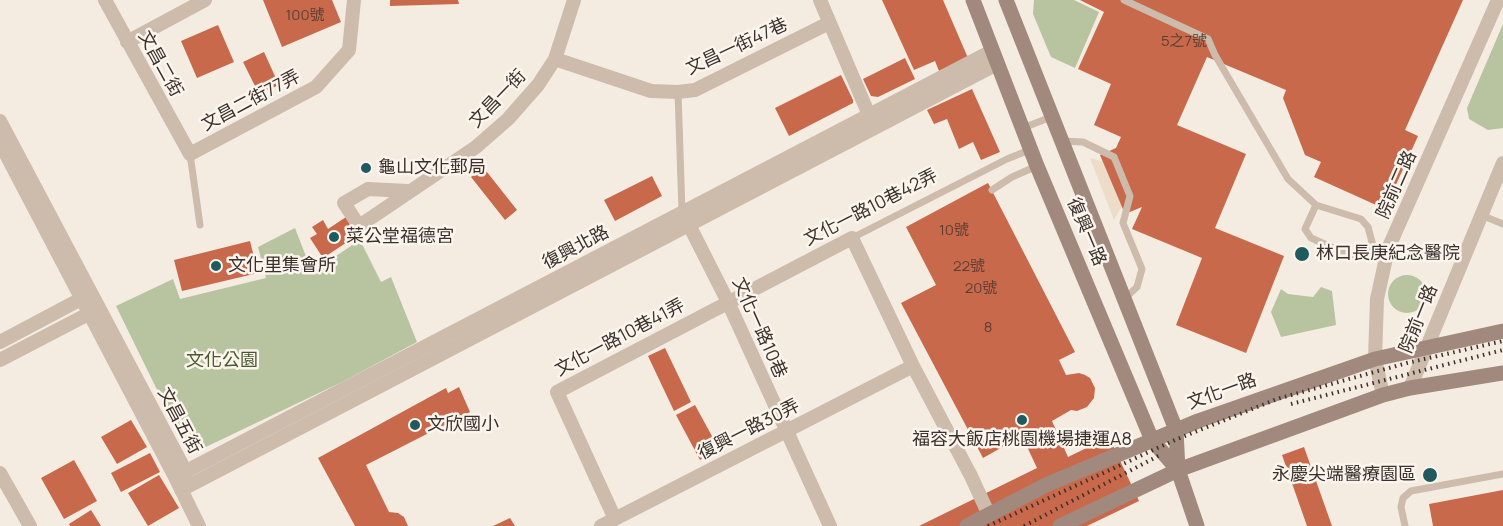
<!DOCTYPE html>
<html>
<head>
<meta charset="utf-8">
<style>
	body { margin:0 }
	canvas { display:block; background:#f4ebe1 }
</style>
</head>
<body>
<canvas width="1503" height="526"></canvas>
<script>
const context = document.querySelector('canvas').getContext('2d');
context.lineJoin = 'round';
function paint(path, color) { context.fillStyle = color; context.fill(path, 'evenodd'); }
const poly = rows => new Path2D(rows.map(r => 'M' + r).join(''));
function strokePath(path, color, width, dash) { context.strokeStyle = color; context.lineWidth = width; context.lineCap = dash ? 'butt' : 'round'; context.setLineDash(dash || []); context.stroke(path); }
function drawText(font, color, halo, rows, align = 'center') {
  context.font = font + ' Manrope,"Noto Sans TC",sans-serif'; context.lineWidth = 5; context.setLineDash([]); context.textBaseline = 'middle'; context.strokeStyle = halo; context.fillStyle = color; for (const [text, x, y, turn = 0] of rows) {
    context.save(); context.translate(x, y); context.rotate((+turn || 0) * Math.PI / 180); context.textAlign = isNaN(turn) ? turn : align; if (halo) context.strokeText(text, 0, 0); context.fillText(text, 0, 0); context.restore();
  }
}
paint(poly([
	[1034,0,1074,0,1099,12,1075,68,1051,57,1033,14],
	[1503,24,1503,128,1488,130,1469,119,1467,108],
	[295,228,312,272,360,240,381,282,391,277,417,342,342,382,189,455,116,306,173,279,180,299,266,278,258,247],
	'1388 294a19 19 0 1 1 38 0a19 19 0 1 1-38 0Z',
	[1321,287,1332,291,1336,325,1281,337,1271,312,1281,289,1288,294,1313,297]
]), '#b8c4a0');
paint(poly([
	[1090,158,1111,164,1126,199,1114,220]
]), '#ecdcc8');
paint(poly([
	[263,0,332,0,341,22,282,47],
	[390,0,458,0,459,4,390,6],
	[882,0,943,0,968,58,939,71,935,61,914,70],
	[1080,0,1463,0,1405,130,1418,136,1385,209,1314,177,1321,162,1305,155,1283,98,1286,90,1207,57,1177,125,1246,154,1215,228,1284,256,1246,353,1176,325,1202,258,1132,229,1142,207,1125,214,1100,155,1116,148,1121,137,1094,125,1111,84,1078,69,1104,12],
	[218,25,234,62,197,78,181,41],
	[264,52,279,85,259,94,243,62],
	[905,58,915,79,878,97,871,96,863,79],
	[841,75,853,100,853,103,789,136,775,108],
	[972,89,1000,152,981,160,973,142,959,149,947,119,934,124,927,110],
	[483,167,517,210,505,220,471,177],
	[652,176,662,196,615,221,604,200],
	[988,183,1075,352,1059,360,1066,375,1079,373,1085,375,1090,378,1095,388,1094,398,1087,407,1077,411,1071,410,1052,421,1068,457,1109,437,1139,501,1087,526,919,526,1037,468,1022,436,983,458,901,303,936,285,906,227],
	[346,217,358,235,323,258,310,238,317,234,312,227,323,220,328,229],
	[250,241,258,273,182,291,174,260],
	[665,348,691,402,674,411,648,356],
	[459,387,470,412,366,465,389,512,398,513,404,517,408,526,355,526,318,458,446,388,448,393],
	[695,405,719,449,700,460,676,415],
	[131,420,147,447,117,464,101,437],
	[1304,447,1332,526,1307,526,1282,455],
	[150,453,160,472,121,492,111,473],
	[74,460,97,501,64,519,41,478],
	[159,475,179,508,148,526,128,493],
	[1503,490,1503,526,1433,526,1429,504],
	[91,510,101,526,70,526,69,524],
	[510,518,515,526,493,526]
]), '#c8694b');
strokePath(poly([
	[1124,0,1208,39,1215,55,1288,179,1316,205,1361,219,1368,227,1372,242],
	[678,92,682,212],
	[1023,128,1051,117],
	[1063,141,1083,142,1114,157,1130,196,1123,223,1142,269,1137,287,1124,299],
	[190,154,200,225],
	[992,190,1012,177,1037,166],
	[1316,205,1305,229,1311,238,1347,254,1361,256,1372,242],
	[1481,215,1503,224],
	[852,238,1007,159,1032,149],
	[1405,526,1401,507,1403,498,1411,491,1503,474]
]), '#cdbbac', 7);
strokePath(poly([
	[105,0,190,154,316,87,349,50,354,0],
	[820,0,872,122],
	[127,42,205,0],
	[555,59,651,91,678,92,695,90,829,23],
	[0,121,186,472,184,479],
	[0,143,175,477,199,526],
	[408,191,368,189,344,203,359,226,476,147,508,119,538,85,555,59,574,0],
	[685,217,728,302,830,526],
	[0,342,81,299,88,298],
	[0,360,96,310],
	[1410,388,1503,163],
	[1383,395,1375,359,1377,299,1388,249,1498,0],
	[0,473,30,526],
	[175,477,992,51],
	[181,490,997,64],
	[615,519,557,392,852,238,913,366,971,476,989,515],
	[601,526,913,366]
]), '#cdbbac', 14);
strokePath(poly([
	[973,0,1037,166,1152,440,1178,470],
	[1006,0,1165,402,1176,430,1178,470,1197,526],
	[967,526,1046,485,1198,421,1375,359,1503,331],
	[1060,526,1178,470,1383,395,1410,388,1503,373]
]), '#a18a7d', 15);
strokePath(poly([
	[1291,404,1503,350],
	[988,526,1175,440,1277,399,1407,363,1503,341],
	[1024,526,1160,455]
]), '#3b302b', 4, [1.5, 4.5]);
for (const [x, y, r, color] of [
	[366,168,6,"#1f5a5e"],
	[334,237,6,"#1f5a5e"],
	[1302,254,8,"#1f5a5e"],
	[216,266,6,"#1f5a5e"],
	[1022,420,6,"#1f5a5e"],
	[415,425,6,"#1f5a5e"],
	[1430,475,8,"#1f5a5e"]
]) { const dot = new Path2D(); dot.arc(x, y, r, 0, 2 * Math.PI); context.fillStyle = color; context.fill(dot); strokePath(dot, '#fbf5ee', 2); }
drawText('15px', '#5e3e33', null, [
	["100號",305,16],
	["5之7號",1184,42],
	["10號",954,231],
	["22號",969,267],
	["20號",981,289],
	["8",988,328]
]);
drawText('18px', '#3b302b', '#fbf5ee', [
	["文昌一街47巷",737,47,-25],
	["文昌二街",160,64,61],
	["文昌一街",498,99,-46],
	["文昌二街77弄",251,101,-28],
	["院前二路",1397,185,-66],
	["文化一路10巷42弄",871,208,-27],
	["復興一路",1086,232,67],
	["復興北路",576,248,-28],
	["院前一路",1419,319,-68],
	["文化一路10巷",759,328,66],
	["文化一路10巷41弄",620,338,-28],
	["文化一路",1222,392,-20],
	["文昌五街",179,421,62],
	["復興一路30弄",749,430,-27]
]);
drawText('18px', '#3b302b', '#fbf5ee', [
	["龜山文化郵局",378,168],
	["菜公堂福德宮",346,237],
	["林口長庚紀念醫院",1316,254],
	["文化里集會所",228,266],
	["文欣國小",427,425],
	["福容大飯店桃園機場捷運A8",1022,440,"center"],
	["永慶尖端醫療園區",1416,475,"right"]
], 'left');
drawText('18px', '#4a5a2e', '#fbf5ee', [
	["文化公園",222,361]
]);
</script>
</body>
</html>
